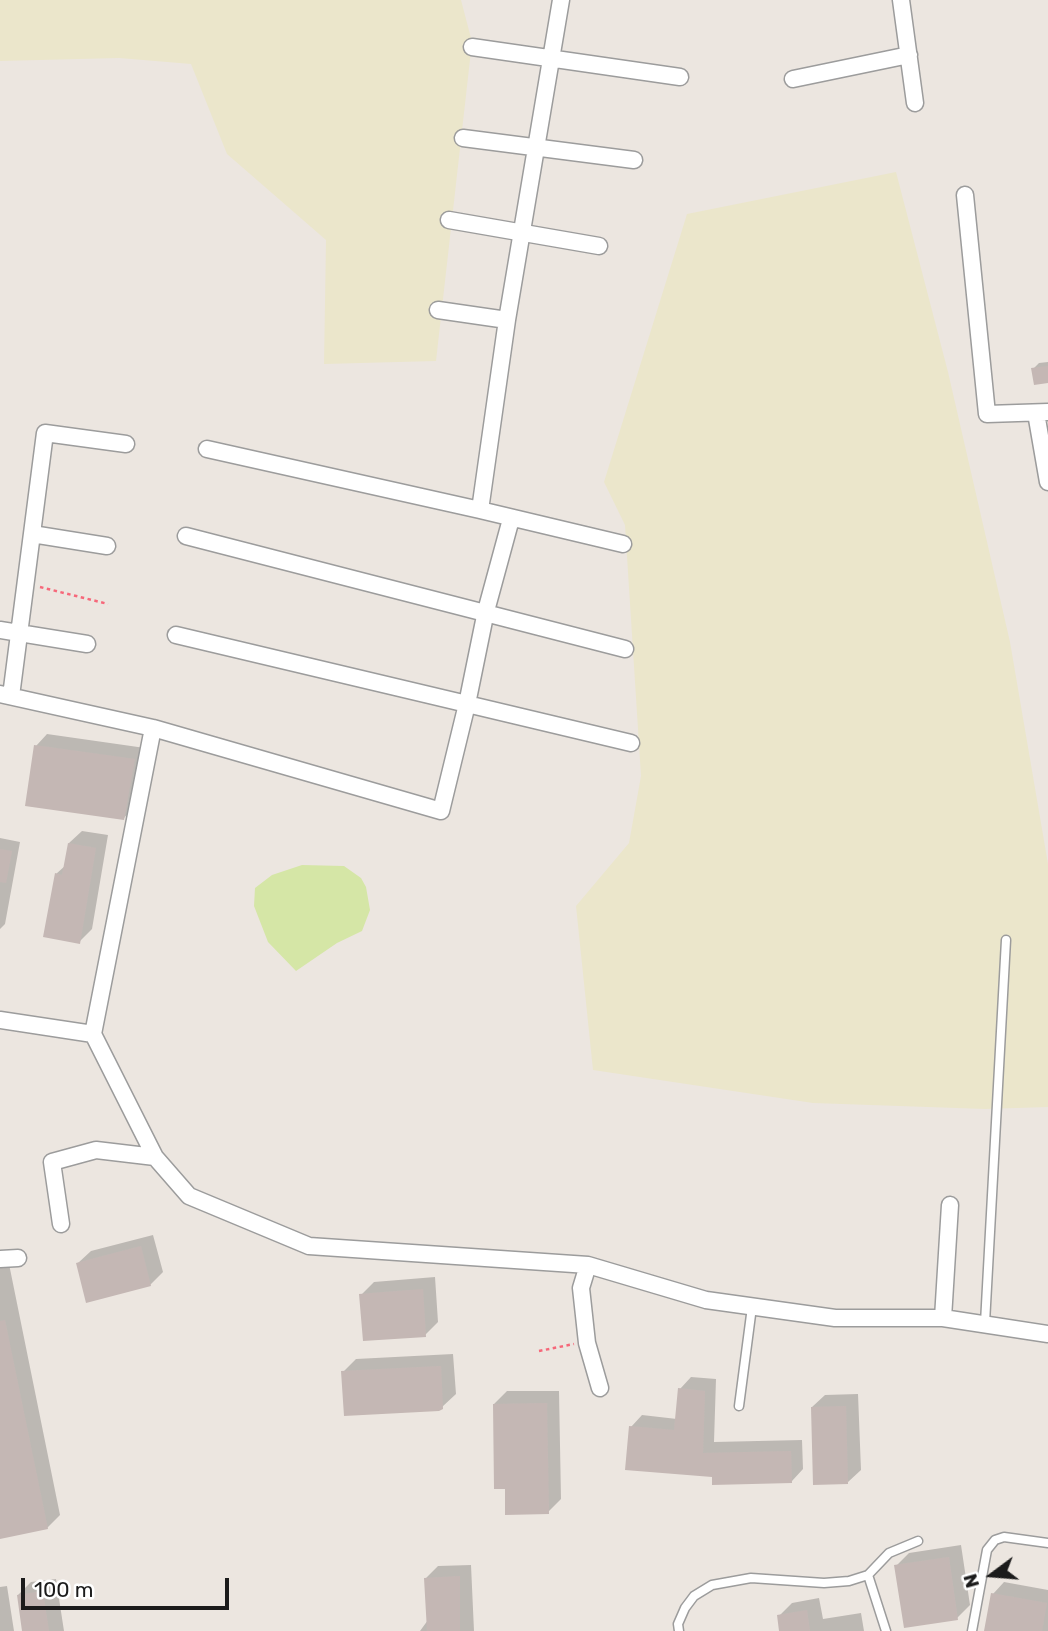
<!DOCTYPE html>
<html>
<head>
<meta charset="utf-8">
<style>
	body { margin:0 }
	#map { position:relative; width:1048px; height:1631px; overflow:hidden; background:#ece6e0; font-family:Rubik,sans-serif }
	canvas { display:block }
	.north { position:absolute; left:957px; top:1540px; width:70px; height:70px; -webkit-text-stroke:5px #fff; paint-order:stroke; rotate:254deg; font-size:19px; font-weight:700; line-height:28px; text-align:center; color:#1b1b1b }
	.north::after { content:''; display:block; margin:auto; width:24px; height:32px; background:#1b1b1b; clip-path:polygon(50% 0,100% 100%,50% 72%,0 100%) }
	.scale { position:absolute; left:21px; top:1578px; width:208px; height:32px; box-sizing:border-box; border:4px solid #1b1b1b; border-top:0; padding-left:9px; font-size:21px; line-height:24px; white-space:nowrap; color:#1b1b1b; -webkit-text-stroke:5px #fff; paint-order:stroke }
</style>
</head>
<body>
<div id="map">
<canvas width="1048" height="1631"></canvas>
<div class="north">N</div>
<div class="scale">100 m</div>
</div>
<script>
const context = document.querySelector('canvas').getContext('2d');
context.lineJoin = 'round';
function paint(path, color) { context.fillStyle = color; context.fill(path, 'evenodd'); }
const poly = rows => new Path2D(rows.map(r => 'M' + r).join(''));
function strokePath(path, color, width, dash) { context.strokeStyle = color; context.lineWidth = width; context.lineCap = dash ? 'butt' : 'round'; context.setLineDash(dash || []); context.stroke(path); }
paint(poly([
	[0,0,461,0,472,42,436,361,324,364,326,240,227,154,191,64,119,58,0,61],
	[896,172,948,372,1010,642,1048,864,1048,1107,985,1109,813,1103,593,1070,576,906,629,843,641,776,625,525,604,482,687,214]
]), '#ebe6cb');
paint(poly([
	[302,865,344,866,361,878,366,887,370,910,362,931,337,943,296,971,268,942,254,906,255,888,272,875]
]), '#d5e6a6');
paint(poly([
	[1048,362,1048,381,1033,369,1039,363],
	[47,734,145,748,135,806,124,818,36,746],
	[82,831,108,835,92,929,79,942,56,874,66,865,69,843],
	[0,838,20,842,5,924,0,929],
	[153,1235,163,1272,150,1285,78,1263,91,1251],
	[8,1259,60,1515,47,1528,0,1530,0,1261],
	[435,1277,438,1322,425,1335,361,1295,374,1282],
	[453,1354,456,1394,442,1407,343,1372,356,1359],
	[691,1377,716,1379,714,1442,802,1440,803,1469,792,1481,714,1476,631,1427,642,1415,677,1419,680,1389],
	[507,1391,559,1391,561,1499,548,1512,506,1487,494,1404],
	[858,1394,861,1470,848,1482,812,1407,825,1395],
	[961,1545,970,1605,957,1618,896,1566,909,1553],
	[471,1565,474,1631,420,1631,428,1620,426,1578,438,1566],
	[56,1579,64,1631,24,1631,18,1595,31,1582],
	[1004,1582,1048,1590,1048,1631,986,1631,993,1594],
	[7,1586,14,1631,0,1631,0,1587],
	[819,1598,823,1619,861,1613,864,1631,781,1631,779,1616,792,1603]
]), '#0003');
paint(poly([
	[1048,366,1048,383,1034,385,1031,368],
	[34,745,135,759,124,820,25,806],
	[68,843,96,848,80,944,43,937,55,873,62,875],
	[0,849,12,851,6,883,0,882],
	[141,1246,151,1286,86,1303,76,1263],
	[423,1289,426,1337,363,1341,359,1294],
	[5,1320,48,1529,0,1539,0,1321],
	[441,1366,443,1409,439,1411,344,1416,341,1371],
	[678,1388,705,1391,703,1453,791,1451,792,1483,712,1485,712,1477,625,1470,629,1426,674,1430],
	[547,1403,549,1514,505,1515,505,1489,494,1489,493,1404],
	[846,1406,848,1484,813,1485,811,1407],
	[949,1557,958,1620,904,1628,894,1565],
	[460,1576,460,1631,427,1631,424,1578],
	[43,1591,49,1631,22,1631,17,1595],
	[991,1593,1047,1603,1042,1631,984,1631],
	[807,1610,810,1631,779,1631,777,1615]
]), '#c4b7b4');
const lane = poly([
	[985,1323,1006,940],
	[739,1406,752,1307],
	[868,1575,886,1631],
	[679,1631,678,1624,685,1608,694,1596,712,1585,751,1578,824,1583,849,1581,868,1575,889,1553,918,1541],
	[972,1631,987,1550,995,1540,1004,1537,1048,1543]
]);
const street = poly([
	[561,0,507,320,480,510,623,544],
	[901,0,915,103],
	[472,47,680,77],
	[793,79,909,55],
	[463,138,634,160],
	[965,195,987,414,1048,412],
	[449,220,599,246],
	[438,310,507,320],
	[1036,413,1048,482],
	[207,449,480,510],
	[32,534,107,546],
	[186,536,625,649],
	[0,630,87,644],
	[176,635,467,704,486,611,511,519],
	[0,694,153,728,93,1034,155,1157,189,1196,309,1246,588,1265,706,1300,835,1318,943,1318,1048,1334],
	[11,696,45,433,126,444],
	[153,728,441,811,467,704,631,743],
	[0,1020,93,1034],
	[61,1224,52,1162,96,1150,155,1157],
	[0,1259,18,1258],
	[588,1265,581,1288,587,1343,600,1388],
	[943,1318,950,1205]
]);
strokePath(lane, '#9c9c9c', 11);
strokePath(street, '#9c9c9c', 19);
strokePath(poly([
	[40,587,108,604],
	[539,1351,574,1344]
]), '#f6687a', 2.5, [3.5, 3.5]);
strokePath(lane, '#fff', 8);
strokePath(street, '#fff', 16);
</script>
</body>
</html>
